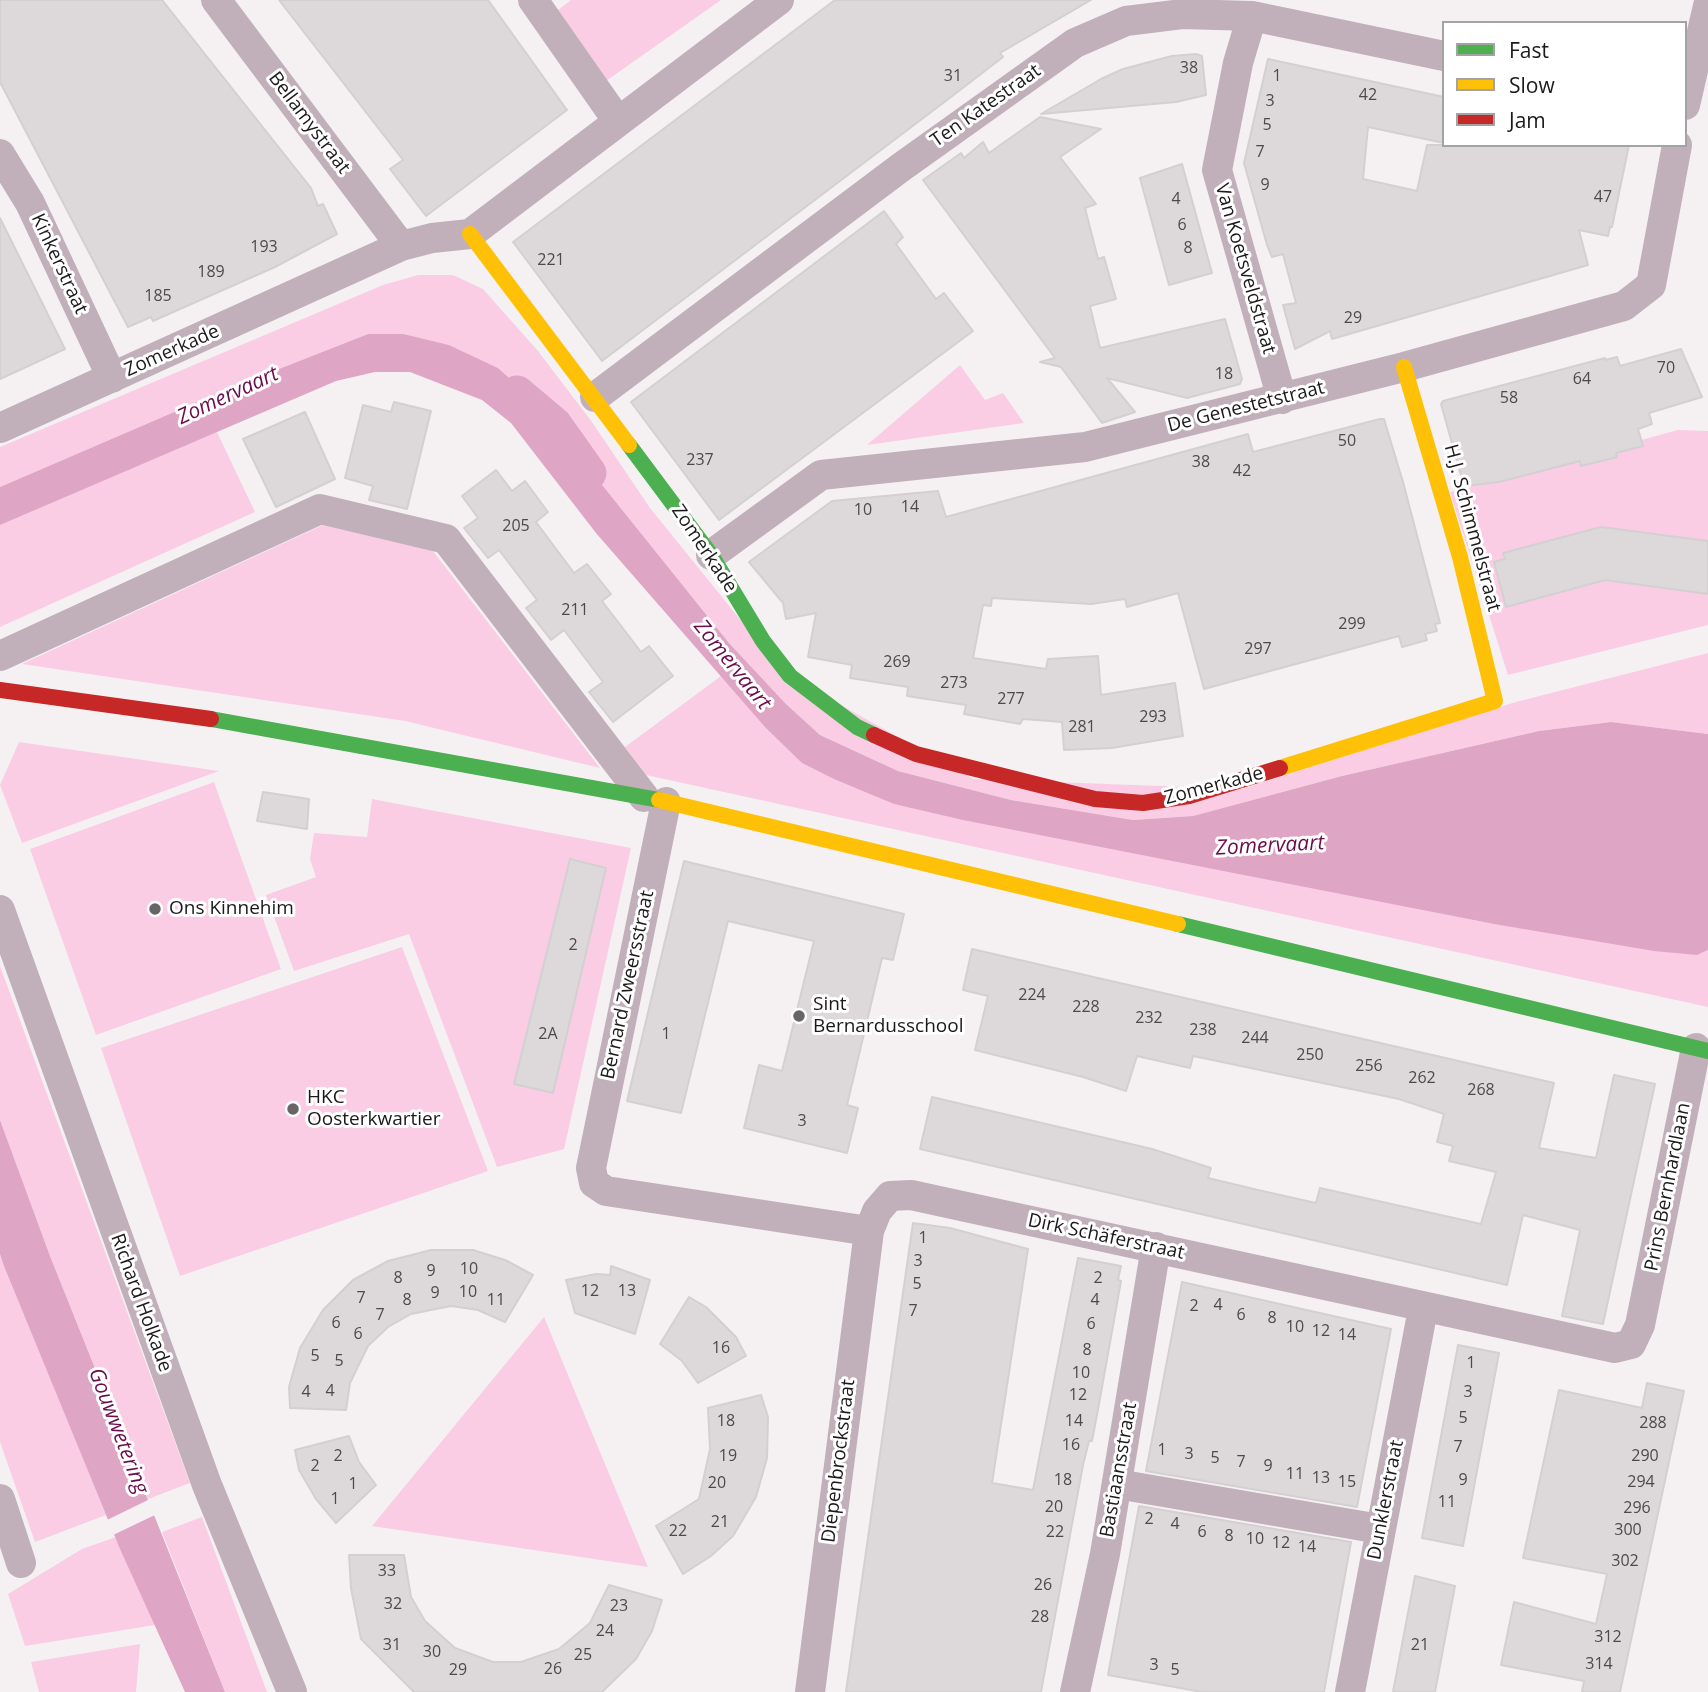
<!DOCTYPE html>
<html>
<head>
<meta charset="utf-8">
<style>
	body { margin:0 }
	#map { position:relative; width:1708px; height:1692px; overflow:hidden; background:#f5f1f3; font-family:"Open Sans",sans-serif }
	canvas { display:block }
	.legend { position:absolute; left:1442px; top:21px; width:245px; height:126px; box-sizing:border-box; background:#fff; border:2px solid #a4a3a3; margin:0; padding:9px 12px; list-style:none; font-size:21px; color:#1b191a }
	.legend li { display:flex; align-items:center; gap:14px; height:35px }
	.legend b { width:35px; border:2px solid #a4a3a3 }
</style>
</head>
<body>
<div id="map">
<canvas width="1708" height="1692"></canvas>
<ul class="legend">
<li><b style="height:9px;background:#4caf50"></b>Fast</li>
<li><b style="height:9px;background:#ffc107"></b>Slow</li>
<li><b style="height:9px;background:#c62828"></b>Jam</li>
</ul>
</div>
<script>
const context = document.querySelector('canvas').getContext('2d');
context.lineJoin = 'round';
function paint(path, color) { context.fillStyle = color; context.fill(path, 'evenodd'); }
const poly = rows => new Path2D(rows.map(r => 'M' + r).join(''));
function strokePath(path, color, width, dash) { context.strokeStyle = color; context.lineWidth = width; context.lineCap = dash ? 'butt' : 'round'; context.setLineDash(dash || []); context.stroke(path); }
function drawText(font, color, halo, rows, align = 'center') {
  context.font = font + ' "Open Sans",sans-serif'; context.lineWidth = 6; context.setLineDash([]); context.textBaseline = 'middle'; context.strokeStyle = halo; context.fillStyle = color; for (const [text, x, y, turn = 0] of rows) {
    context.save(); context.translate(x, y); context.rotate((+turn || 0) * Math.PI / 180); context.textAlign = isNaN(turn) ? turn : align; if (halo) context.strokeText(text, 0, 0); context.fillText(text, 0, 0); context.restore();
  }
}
paint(poly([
	[571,0,721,0,606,81,558,10],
	[418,275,453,275,483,289,538,351,592,422,650,508,743,623,773,667,973,779,1242,789,1516,702,1708,653,1708,734,1611,722,1539,731,1342,776,1193,816,1133,820,1011,800,898,771,820,735,786,704,729,643,534,400,498,368,449,345,368,334,223,391,0,487,0,447,383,285],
	[960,365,985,400,1003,393,1024,423,867,445],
	[216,430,255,512,0,627,0,525],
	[1678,430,1708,431,1708,625,1508,675,1450,492],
	[325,524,433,551,600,768,405,721,22,664],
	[721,676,802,763,894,804,1494,924,1697,955,1708,950,1708,1007,646,775,625,747],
	[19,742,219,771,22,843,0,785],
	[214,782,281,969,96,1035,30,849],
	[372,799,631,848,564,1149,497,1167,409,934,294,971,266,895,316,877,310,859,314,833,367,837],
	[402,947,488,1171,180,1276,101,1048],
	[0,966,190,1483,148,1499,50,1256,0,1120],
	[0,1254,106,1515,35,1542,0,1442],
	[544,1317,595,1440,648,1567,372,1526],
	[202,1517,267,1692,225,1692,162,1532],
	[116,1537,155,1625,25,1646,8,1594,82,1549],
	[140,1644,136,1692,39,1692,31,1662]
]), '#facde5');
paint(poly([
	[368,334,403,334,449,345,498,368,534,400,729,643,786,704,820,735,898,771,1011,800,1133,820,1193,816,1342,776,1539,731,1611,722,1708,734,1708,950,1697,955,1654,951,1494,924,963,820,894,804,834,779,802,763,765,727,596,533,511,423,482,400,410,372,375,372,336,381,0,525,0,487,223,391],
	[0,1120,50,1256,225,1692,185,1692,120,1549,4,1266,0,1254]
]), '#dea5c5');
paint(poly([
	[150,1499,157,1514,111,1536,105,1521]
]), '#f5f1f3');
strokePath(poly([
	[517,393,555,425,589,473]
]), '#dea5c5', 35);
const building = poly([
	[0,0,162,0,311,188,318,206,323,204,337,234,275,267,153,321,151,317,128,327,0,82,0,0],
	[279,0,488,0,567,110,426,216,390,169,403,160,279,0],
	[835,0,1091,0,1000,53,1003,57,951,97,602,361,513,242,835,0],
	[1196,54,1202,56,1206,95,1176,102,1041,114,1101,79,1123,69,1172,56,1196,54],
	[1268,59,1444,97,1444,143,1368,127,1363,179,1417,191,1427,145,1629,145,1612,227,1610,227,1608,236,1579,230,1588,265,1332,339,1330,331,1295,349,1283,305,1296,303,1283,254,1272,257,1267,245,1244,163,1268,59],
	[1040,117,1101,129,1060,157,1096,204,1085,208,1098,259,1104,257,1116,299,1090,306,1100,348,1225,319,1242,379,1240,384,1187,398,1107,378,1135,412,1102,423,1061,367,1040,362,1055,358,923,180,961,153,964,158,983,142,989,153,1040,117],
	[1182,164,1212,273,1169,285,1140,178,1182,164],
	[884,211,903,237,896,244,936,299,944,293,973,331,719,520,631,402,884,211],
	[0,218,65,349,0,379,0,218],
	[1681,349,1702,397,1649,413,1652,424,1638,429,1643,446,1616,453,1617,457,1581,466,1580,461,1499,482,1464,486,1441,404,1443,401,1605,358,1605,360,1617,357,1620,366,1681,349],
	[394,402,431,411,407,509,369,500,373,486,345,478,363,405,391,412,394,402],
	[305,412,335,479,276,507,243,439,305,412],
	[1380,419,1384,419,1403,482,1440,623,1435,624,1437,631,1425,634,1427,640,1402,647,1399,636,1204,689,1178,593,1127,607,1125,599,1091,604,992,598,991,606,983,605,973,658,1046,669,1048,659,1098,656,1101,695,1175,683,1183,736,1112,748,1064,750,1062,722,1023,719,1020,724,964,714,966,705,907,696,908,687,850,678,852,665,808,657,816,613,786,619,783,603,749,562,832,501,938,491,946,517,1248,434,1253,452,1380,419],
	[496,470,512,491,525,481,548,512,536,522,574,573,587,564,611,594,602,601,641,652,649,646,673,676,613,722,589,692,603,682,564,630,551,640,526,608,537,600,499,550,488,558,464,528,478,518,462,496,496,470],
	[1601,527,1708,541,1708,594,1605,580,1506,607,1494,562,1505,559,1503,553,1601,527],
	[263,792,309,799,307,829,257,821,263,792],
	[570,859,606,868,553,1093,514,1084,570,859],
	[684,861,904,914,893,960,882,958,847,1105,858,1108,847,1153,744,1128,759,1065,782,1071,814,941,728,921,681,1113,627,1101,684,861],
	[972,949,1554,1083,1539,1148,1596,1158,1614,1075,1655,1084,1603,1324,1562,1316,1580,1230,1523,1215,1507,1285,920,1149,932,1097,1152,1149,1211,1168,1208,1178,1258,1190,1316,1203,1320,1188,1481,1224,1496,1172,1449,1161,1453,1146,1437,1142,1444,1114,1399,1099,1193,1056,1190,1068,1137,1056,1126,1091,1083,1077,975,1050,988,996,963,990,972,949],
	[913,1223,950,1228,1028,1249,992,1483,1033,1490,1078,1258,1121,1266,1118,1280,1121,1281,1099,1404,1092,1441,1089,1441,1083,1465,1041,1692,846,1692,913,1223],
	[431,1250,473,1250,505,1260,533,1275,505,1322,478,1310,451,1306,411,1314,388,1327,368,1346,350,1383,346,1410,290,1408,289,1387,300,1348,323,1310,353,1280,388,1261,431,1250],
	[611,1266,650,1280,635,1334,575,1313,566,1280,596,1274,610,1275,611,1266],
	[1182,1282,1391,1329,1357,1507,1146,1471,1182,1282],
	[689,1297,706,1307,736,1337,746,1356,698,1383,682,1361,660,1344,689,1297],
	[1458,1345,1499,1353,1463,1546,1422,1538,1458,1345],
	[1647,1383,1684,1391,1620,1692,1582,1692,1584,1681,1501,1665,1514,1602,1596,1624,1607,1574,1523,1558,1559,1390,1642,1408,1647,1383],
	[761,1395,768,1417,767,1458,756,1497,733,1536,711,1556,683,1574,656,1526,699,1499,710,1449,708,1408,761,1395],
	[349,1436,359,1462,376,1485,336,1523,316,1499,299,1470,295,1450,349,1436],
	[1139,1506,1351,1542,1324,1692,1202,1692,1108,1675,1139,1506],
	[349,1555,404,1555,411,1597,425,1621,455,1648,493,1662,521,1662,559,1649,590,1623,609,1585,662,1600,652,1631,636,1659,602,1692,414,1692,361,1639,351,1588,349,1555],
	[1415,1576,1455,1586,1435,1692,1393,1692,1415,1576]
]);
paint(building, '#ddd9db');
strokePath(building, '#d3d0d1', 2);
strokePath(poly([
	[216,0,401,246],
	[533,0,617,120],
	[1252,16,1238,63,1217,170,1282,399],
	[1685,105,1708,6],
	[0,154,30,203,112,378],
	[595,397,900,168,1075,43,1126,21,1182,14,1252,16,1444,56],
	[0,428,401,246,432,238,470,234,779,0],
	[711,555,821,475,1085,447,1404,367,1624,306,1651,285,1677,145],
	[0,656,320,509,446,539,644,797],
	[666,802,591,1168,594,1183,606,1191,869,1231],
	[0,910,207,1485,292,1692],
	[1117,1484,1380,1529],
	[0,1499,21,1563],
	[810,1692,869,1231,877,1211,890,1196,911,1195,1615,1348,1631,1344,1640,1325,1696,1048],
	[1075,1692,1105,1554,1156,1247],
	[1350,1692,1423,1309]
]), '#c1b0b9', 30);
strokePath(poly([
	[629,445,711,555,763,641,790,676,857,727,874,735],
	[211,719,659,800],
	[1178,924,1708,1051]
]), '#4caf50', 16);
strokePath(poly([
	[470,234,629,445],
	[1280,768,1495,701,1460,557,1404,367],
	[659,800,1178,924]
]), '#ffc107', 16);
strokePath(poly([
	[0,690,211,719],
	[874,735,916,754,1095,799,1143,803,1189,796,1280,768]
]), '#c62828', 16);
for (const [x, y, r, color] of [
	[155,909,7,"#676566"],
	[799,1016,7,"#676566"],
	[293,1109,7,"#676566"]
]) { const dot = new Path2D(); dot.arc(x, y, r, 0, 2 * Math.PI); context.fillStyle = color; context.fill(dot); strokePath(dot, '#fff', 2.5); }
drawText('16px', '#4c4a4b', null, [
	["38",1189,68],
	["31",953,76],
	["1",1277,76],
	["42",1368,95],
	["3",1270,101],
	["5",1267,125],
	["7",1260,152],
	["9",1265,185],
	["47",1603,197],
	["4",1176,199],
	["6",1182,225],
	["193",264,247],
	["8",1188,248],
	["221",551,260],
	["189",211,272],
	["185",158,296],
	["29",1353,318],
	["70",1666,368],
	["18",1224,374],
	["64",1582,379],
	["58",1509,398],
	["50",1347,441],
	["237",700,460],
	["38",1201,462],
	["42",1242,471],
	["14",910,507],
	["10",863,510],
	["205",516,526],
	["211",575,610],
	["299",1352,624],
	["297",1258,649],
	["269",897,662],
	["273",954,683],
	["277",1011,699],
	["293",1153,717],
	["281",1082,727],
	["2",573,945],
	["224",1032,995],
	["228",1086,1007],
	["232",1149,1018],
	["238",1203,1030],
	["2A",548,1034],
	["1",666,1034],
	["244",1255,1038],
	["250",1310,1055],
	["256",1369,1066],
	["262",1422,1078],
	["268",1481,1090],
	["3",802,1121],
	["1",923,1238],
	["3",918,1261],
	["10",469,1269],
	["9",431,1271],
	["8",398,1278],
	["2",1098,1278],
	["5",917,1284],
	["12",590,1291],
	["13",627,1291],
	["10",468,1292],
	["9",435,1293],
	["7",361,1298],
	["8",407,1300],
	["11",496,1300],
	["4",1095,1300],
	["4",1218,1305],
	["2",1194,1306],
	["7",913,1311],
	["7",380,1315],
	["6",1241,1315],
	["8",1272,1318],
	["6",336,1323],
	["6",1091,1324],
	["10",1295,1327],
	["12",1321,1331],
	["6",358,1334],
	["14",1347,1335],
	["16",721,1348],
	["8",1087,1350],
	["5",315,1356],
	["5",339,1361],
	["1",1471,1363],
	["10",1081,1373],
	["4",330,1391],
	["4",306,1392],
	["3",1468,1392],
	["12",1078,1395],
	["5",1463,1418],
	["18",726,1421],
	["14",1074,1421],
	["288",1653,1423],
	["16",1071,1445],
	["7",1458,1447],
	["1",1162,1450],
	["3",1189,1454],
	["2",338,1456],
	["19",728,1456],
	["290",1645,1456],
	["5",1215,1458],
	["7",1241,1462],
	["2",315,1466],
	["9",1268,1466],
	["11",1295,1474],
	["13",1321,1478],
	["18",1063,1480],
	["9",1463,1480],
	["15",1347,1482],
	["294",1641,1482],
	["20",717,1483],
	["1",353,1484],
	["1",335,1499],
	["11",1447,1502],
	["20",1054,1507],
	["296",1637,1508],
	["2",1149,1519],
	["21",720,1522],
	["4",1175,1524],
	["300",1628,1530],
	["22",678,1531],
	["22",1055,1532],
	["6",1202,1532],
	["8",1229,1536],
	["10",1255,1539],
	["12",1281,1543],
	["14",1307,1547],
	["302",1625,1561],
	["33",387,1571],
	["26",1043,1585],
	["32",393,1604],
	["23",619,1606],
	["28",1040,1617],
	["24",605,1631],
	["312",1608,1637],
	["31",392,1645],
	["21",1420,1645],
	["30",432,1652],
	["25",583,1655],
	["314",1599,1664],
	["3",1154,1665],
	["26",553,1669],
	["29",458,1670],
	["5",1175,1670]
]);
drawText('19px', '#1b191a', '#fff', [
	["Ten Katestraat",986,106,-35],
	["Bellamystraat",309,123,53],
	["Kinkerstraat",59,264,65],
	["Van Koetsveldstraat",1245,269,74],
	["Zomerkade",172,351,-24],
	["De Genestetstraat",1246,407,-14],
	["H.J. Schimmelstraat",1472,528,75],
	["Zomerkade",704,549,56],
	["Zomerkade",1214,786,-15],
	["Bernard Zweersstraat",628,985,-78],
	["Prins Bernhardlaan",1668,1187,-79],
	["Dirk Schäferstraat",1106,1237,12],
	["Richard Holkade",141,1303,70],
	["Diepenbrockstraat",839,1461,-83],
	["Bastiaansstraat",1119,1470,-80],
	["Dunklerstraat",1386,1500,-79]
]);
drawText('19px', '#1b191a', '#fff', [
	["Ons Kinnehim",169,909],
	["Sint",813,1005],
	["Bernardusschool",813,1027],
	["HKC",307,1098],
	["Oosterkwartier",307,1120]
], 'left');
drawText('italic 21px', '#6c0c4c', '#fff', [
	["Zomervaart",228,396,-25],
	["Zomervaart",732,665,51],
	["Zomervaart",1270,846,-3],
	["Gouwwetering",118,1431,69]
]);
</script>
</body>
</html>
